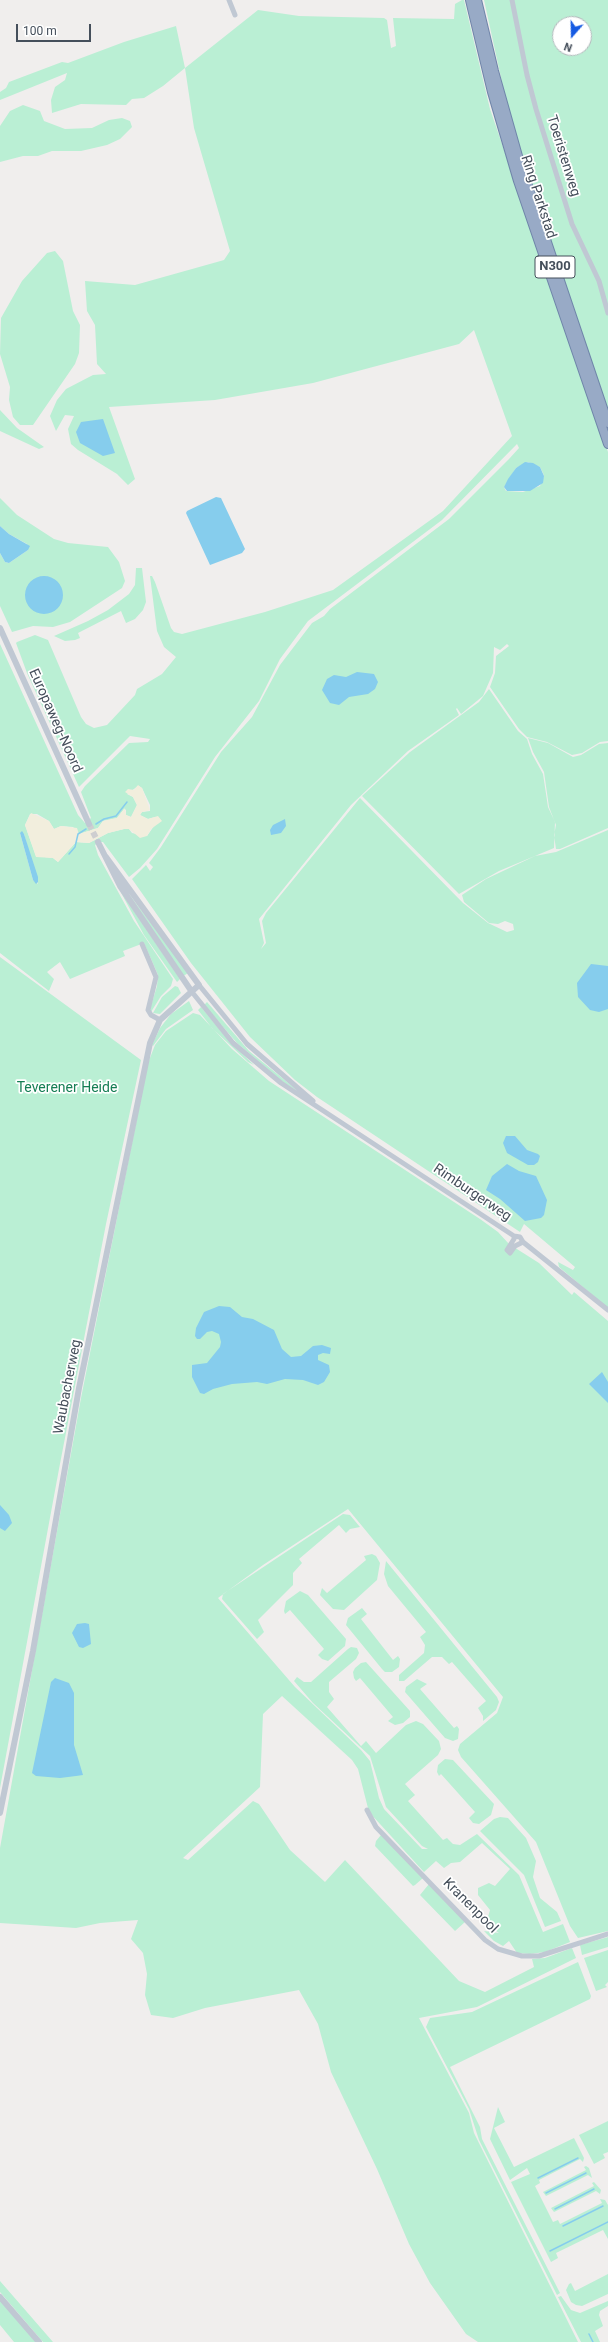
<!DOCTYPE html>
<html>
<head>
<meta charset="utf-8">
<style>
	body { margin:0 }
	#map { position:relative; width:608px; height:2342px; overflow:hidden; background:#f0eeed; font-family:Roboto,sans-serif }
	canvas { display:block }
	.north { position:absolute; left:552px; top:16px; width:40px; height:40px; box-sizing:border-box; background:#fff; border:1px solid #b5b9bd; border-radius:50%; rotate:200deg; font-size:11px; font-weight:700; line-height:16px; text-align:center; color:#454f5b }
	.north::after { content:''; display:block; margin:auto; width:14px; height:18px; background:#155ae2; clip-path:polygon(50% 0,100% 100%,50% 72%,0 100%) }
	.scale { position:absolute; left:16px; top:24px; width:75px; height:18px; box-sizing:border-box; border:2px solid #454f5b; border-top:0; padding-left:5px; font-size:12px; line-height:14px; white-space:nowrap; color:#454f5b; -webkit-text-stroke:3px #fff; paint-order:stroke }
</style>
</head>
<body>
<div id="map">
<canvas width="608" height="2342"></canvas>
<div class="north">N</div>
<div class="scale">100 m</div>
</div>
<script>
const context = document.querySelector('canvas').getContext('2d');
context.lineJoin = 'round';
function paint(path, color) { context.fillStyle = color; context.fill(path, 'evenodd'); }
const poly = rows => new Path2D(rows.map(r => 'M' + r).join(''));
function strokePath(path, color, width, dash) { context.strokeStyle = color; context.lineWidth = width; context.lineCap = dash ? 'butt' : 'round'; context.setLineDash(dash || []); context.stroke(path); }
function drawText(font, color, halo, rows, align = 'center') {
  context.font = font + ' Roboto,sans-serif'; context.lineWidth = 3.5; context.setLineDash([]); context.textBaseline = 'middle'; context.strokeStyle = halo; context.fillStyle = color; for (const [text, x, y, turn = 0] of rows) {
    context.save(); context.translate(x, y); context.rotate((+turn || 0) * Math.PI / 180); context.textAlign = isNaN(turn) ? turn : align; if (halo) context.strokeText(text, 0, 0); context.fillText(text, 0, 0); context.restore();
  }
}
paint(poly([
	[462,0,464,0,490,109,608,452,608,741,600,742,582,753,572,755,547,742,527,737,519,729,490,687,495,673,496,656,509,646,507,644,500,650,494,647,493,673,483,696,461,714,457,708,456,709,459,715,408,751,351,805,259,919,264,943,261,949,266,943,262,921,266,913,360,798,463,903,488,923,507,932,514,930,513,924,505,921,498,924,489,923,464,902,462,895,486,879,535,856,556,852,608,830,608,1308,559,1267,558,1262,573,1270,575,1267,524,1224,520,1232,317,1097,295,1080,250,1037,191,963,132,879,146,865,150,871,153,867,149,863,161,847,221,752,252,717,280,665,312,623,324,616,330,609,449,519,509,459,519,448,517,444,442,520,308,621,280,659,259,701,215,757,157,849,140,868,129,877,103,842,100,842,95,845,98,855,134,921,173,979,171,986,161,996,151,1012,150,1009,157,986,158,975,144,943,123,951,125,956,70,979,60,962,47,972,54,979,49,991,0,953,0,644,78,815,85,823,91,818,81,792,85,786,129,743,148,742,150,739,130,736,79,787,27,673,16,643,17,642,35,635,48,640,81,717,86,724,94,728,107,725,135,695,137,689,162,674,176,657,164,647,157,631,150,576,152,576,155,582,171,628,174,632,182,634,265,612,333,590,443,511,512,436,474,330,459,344,313,383,215,400,109,407,135,479,128,485,117,474,78,450,71,444,68,429,74,416,65,415,56,431,50,416,57,400,66,389,93,375,106,374,97,364,95,325,87,311,85,281,135,285,217,262,224,260,230,251,194,128,185,68,163,86,144,98,132,99,126,105,81,104,52,113,51,100,55,87,65,80,67,73,0,100,0,92,6,88,9,82,62,62,68,63,124,42,176,26,185,68,258,10,299,16,384,18,387,20,391,48,396,46,393,18,454,19,455,4],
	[528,462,540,467,543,473,544,476,540,486,523,492,506,491,504,487,516,468],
	[138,786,142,788,150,805,150,811,142,812,140,815,148,819,155,817,154,826,147,836,132,833,129,829,124,829,108,833,89,843,76,842,58,862,53,858,36,856,25,825,30,814,37,814,49,821,54,829,61,826,73,827,79,834,98,828,103,821,117,818,124,809,126,810,126,815,131,817,137,805,133,797,127,794],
	[20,833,24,834,38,884,33,880],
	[484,0,608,0,608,414,534,199,509,114],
	[560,24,584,24,584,48,560,48],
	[23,105,40,111,44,121,65,129,92,128,109,120,122,118,130,121,132,127,120,139,107,145,81,151,52,151,38,156,23,156,0,162,0,126,10,111],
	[55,251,63,261,73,311,80,325,79,353,75,364,33,425,20,425,13,417,9,400,10,387,0,354,1,318,22,281,47,253],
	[0,410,17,428,44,447,39,449,0,431],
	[0,498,17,515,54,539,68,543,108,547,119,562,125,581,122,588,70,622,53,627,33,626,12,632,0,606,0,553,5,562,9,563,28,550,27,544,9,534,0,526],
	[136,568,142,568,146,602,143,610,135,619,126,623,121,611,78,633,80,638,75,640,65,641,54,636,88,621,108,610,129,594,135,585],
	[489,689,518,731,527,739,532,754,543,774,548,807,555,822,554,848,499,871,459,894,362,796,410,752,479,702],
	[528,738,548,743,573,757,581,755,599,744,608,743,608,828,560,849,556,849,554,835,556,825,549,807,544,772,533,752],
	[123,886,188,973,182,977],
	[119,889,180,979,177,982,144,935],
	[0,957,141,1060,106,1224,59,1469,0,1788],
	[175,986,178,987,181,993,160,1014,153,1013,162,997],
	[189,1001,193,1010,166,1029,153,1046,152,1045,160,1028,171,1014],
	[207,1002,249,1051,302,1094,283,1082,237,1043,204,1005],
	[201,1007,230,1042,254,1065,248,1062,212,1028,198,1010],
	[193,1013,200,1015,232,1049,269,1081,480,1219,498,1232,509,1244,539,1263,572,1295,574,1292,608,1321,608,1931,578,1938,570,1926,536,1842,461,1757,458,1750,460,1744,497,1713,503,1697,348,1509,263,1565,218,1598,295,1687,361,1750,370,1761,379,1798,384,1809,422,1849,428,1849,422,1846,386,1807,370,1756,313,1703,294,1681,297,1677,304,1682,311,1682,348,1649,351,1647,357,1648,359,1653,356,1659,329,1682,329,1692,334,1699,327,1707,361,1746,366,1741,376,1753,406,1725,416,1721,423,1724,439,1741,441,1749,438,1755,405,1784,415,1795,408,1801,443,1840,447,1838,453,1844,460,1845,477,1834,519,1875,543,1932,563,1924,570,1942,545,1952,530,1954,517,1953,509,1941,503,1946,494,1941,484,1931,499,1933,486,1924,490,1910,478,1895,478,1888,489,1883,495,1886,510,1869,482,1843,460,1862,451,1863,444,1868,436,1861,424,1872,369,1812,358,1769,352,1760,282,1696,263,1714,260,1787,183,1858,188,1860,253,1801,259,1804,290,1850,325,1882,345,1860,459,1981,485,1992,534,1967,532,1959,545,1958,572,1948,576,1958,477,2007,419,2018,469,2113,474,2133,578,2342,478,2342,466,2334,430,2283,409,2244,377,2169,331,2072,318,2024,299,1990,205,2008,173,2018,151,2015,145,1995,147,1974,143,1953,131,1939,138,1920,100,1923,76,1928,0,1923,0,1848,81,1398,148,1063,155,1045,166,1031],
	[343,1514,350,1515,360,1527,350,1529,346,1533,339,1525,299,1559,302,1563,293,1573,293,1585,258,1620,264,1632,257,1639,222,1599,223,1594],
	[372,1554,376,1556,380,1563,377,1580,344,1610,333,1609,320,1595,322,1588,327,1593,366,1560,364,1556],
	[386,1561,497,1697,499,1702,496,1710,483,1721,483,1716,478,1708,486,1701,452,1662,449,1664,442,1657,432,1657,404,1681,399,1681,399,1675,424,1653,425,1645,420,1637,426,1632,388,1586,384,1574],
	[300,1591,308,1595,346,1639,345,1646,328,1661,322,1659,318,1655,324,1649,290,1610,285,1614,284,1611,286,1601],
	[362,1608,367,1614,361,1619,393,1660,398,1656,400,1659,399,1667,392,1672,385,1672,382,1669,346,1625,348,1618],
	[366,1662,410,1711,410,1717,403,1723,395,1725,388,1721,393,1717,360,1678,356,1681,354,1678,353,1672,355,1668,361,1663],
	[417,1679,427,1684,420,1689,454,1728,457,1726,459,1729,458,1739,453,1741,445,1738,405,1692,406,1687],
	[445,1759,453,1760,494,1804,491,1815,479,1824,473,1823,469,1818,475,1812,441,1774,439,1776,437,1772,438,1765],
	[500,1817,508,1818,526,1838,536,1861,533,1877,540,1898,557,1912,561,1921,545,1927,524,1875,480,1831,494,1819],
	[381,1835,423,1878,415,1885,413,1886,375,1846,376,1841],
	[429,1884,465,1922,455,1931,420,1895],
	[608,1937,608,1947,582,1955,580,1945],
	[608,1950,608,1982,605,1985,607,1987,596,1991,584,1958],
	[578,1962,591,1996,590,1999,450,2067,480,2127,482,2139,560,2293,557,2295,479,2140,469,2109,426,2027,430,2018,472,2012],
	[498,2107,505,2122,494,2128,514,2167,574,2138,584,2158,583,2162,580,2159,539,2180,540,2183,535,2186,553,2222,558,2220,560,2224,602,2203,600,2199,605,2200,608,2205,608,2239,603,2230,556,2253,558,2258,551,2262,511,2182,530,2174,527,2168,510,2180,490,2139],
	[608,2121,608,2152,603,2154,605,2158,594,2164,579,2135],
	[586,2166,589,2168,592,2178,588,2175,546,2196,543,2192,586,2170,584,2167],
	[594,2182,601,2190,600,2194,596,2191,554,2212,551,2208,594,2186,592,2183],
	[608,2274,608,2294,582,2306,576,2305,571,2302,566,2290,569,2284,571,2283,575,2291],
	[0,2281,53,2342,43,2342,18,2313,0,2292],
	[561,2296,571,2310,580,2313,608,2301,608,2306,600,2311,599,2315,603,2326,595,2331,600,2342,581,2342,558,2297],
	[0,2300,36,2342,14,2342,0,2325]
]), '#baefd4');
paint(poly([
	[138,785,142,788,150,810,142,812,140,815,148,819,158,816,162,821,151,829,147,836,140,838,129,829,124,829,108,833,89,843,76,842,58,862,53,858,36,857,25,825,31,813,49,821,54,829,61,826,77,828,79,834,98,828,103,821,117,818,125,808,126,815,131,817,137,805,133,797,125,792,128,789,134,790]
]), '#f2eedd');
paint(poly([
	[103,419,115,453,103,456,80,443,76,432,81,422],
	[525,462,533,463,540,467,544,476,543,483,530,491,507,491,504,487,508,479,516,468],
	[216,497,221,498,245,549,242,553,210,565,186,513,187,511],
	[0,526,9,534,30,546,28,550,9,563,5,562,0,553],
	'25 595a19 19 0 1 1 38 0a19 19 0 1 1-38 0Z',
	[357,672,374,674,378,682,375,689,368,694,349,697,339,705,330,703,322,690,327,679,334,675,346,677],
	[285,819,286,826,281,833,271,835,270,830,273,825],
	[22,831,24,834,38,877,38,882,36,884,33,880,20,833],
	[591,964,608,966,608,1009,599,1012,590,1010,578,997,577,983],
	[506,1136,515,1136,527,1150,538,1154,540,1156,538,1162,534,1165,528,1165,507,1153,503,1143],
	[507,1164,519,1171,536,1176,547,1200,544,1215,541,1218,525,1221,500,1199,486,1190,492,1176],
	[219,1306,230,1307,242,1317,253,1319,274,1330,282,1349,291,1357,301,1356,313,1346,322,1345,331,1348,330,1354,323,1353,318,1355,318,1360,329,1365,330,1372,324,1382,318,1385,303,1380,285,1379,267,1384,257,1382,232,1384,213,1389,204,1394,200,1393,192,1377,192,1365,207,1363,220,1347,221,1342,219,1334,212,1331,207,1332,200,1339,197,1339,195,1336,196,1328,204,1312],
	[602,1372,608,1382,608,1403,589,1384],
	[0,1505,9,1515,12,1523,5,1531,0,1528],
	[85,1623,89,1624,91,1644,83,1648,79,1647,72,1633,77,1624],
	[55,1678,69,1683,74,1693,74,1745,83,1775,76,1776,60,1778,36,1776,32,1773,51,1682]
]), '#86cded');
strokePath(poly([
	[96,824,104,819,116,816,127,802],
	[69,854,75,847,78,834,86,829],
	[538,2178,578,2158],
	[546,2193,586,2173],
	[555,2209,594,2189],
	[563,2226,603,2206],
	[550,2251,608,2222],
	[589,2334,593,2342]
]), '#86cded', 1.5);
strokePath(poly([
	[89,824,98,842]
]), '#ceced0', 6, [6, 3]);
const trunk = poly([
	[470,0,492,92,518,181,608,444],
	[477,0,494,71,518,156,608,423]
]);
strokePath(trunk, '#6f85a9', 10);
strokePath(poly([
	[229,0,235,15],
	[512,0,527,75,536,109,572,224,599,281,608,313],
	[142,944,156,977,148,1010,151,1015,160,1020],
	[199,985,247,1044,313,1101],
	[192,992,233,1043,281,1083,514,1236,520,1237,523,1242,608,1310],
	[514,1236,514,1239,507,1250,510,1253,515,1246,523,1242],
	[367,1810,376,1827,485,1940,498,1949,522,1956,539,1956,608,1934]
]), '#c0c8d3', 5);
strokePath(poly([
	[0,628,89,824],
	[98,842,120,886,192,992],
	[0,1813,33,1651,79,1388,150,1043,160,1020,199,985,106,857],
	[0,2297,39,2342]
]), '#c0c8d3', 6);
strokePath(trunk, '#98aac6', 8);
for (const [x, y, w] of [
	[555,267,40]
]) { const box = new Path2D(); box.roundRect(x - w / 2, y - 11, w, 22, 3); context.fillStyle = '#fff'; context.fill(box); strokePath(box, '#454f5b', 1); }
drawText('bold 13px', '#454f5b', null, [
	["N300",555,267]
]);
drawText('14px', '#454f5b', '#fff', [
	["Toeristenweg",563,156,73],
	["Ring Parkstad",538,197,72],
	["Europaweg-Noord",55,721,66],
	["Rimburgerweg",472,1193,34],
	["Waubacherweg",68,1387,-79],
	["Kranenpool",470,1906,45]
]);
drawText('14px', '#157e54', '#fff', [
	["Teverener Heide",67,1088]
]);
</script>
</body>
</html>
